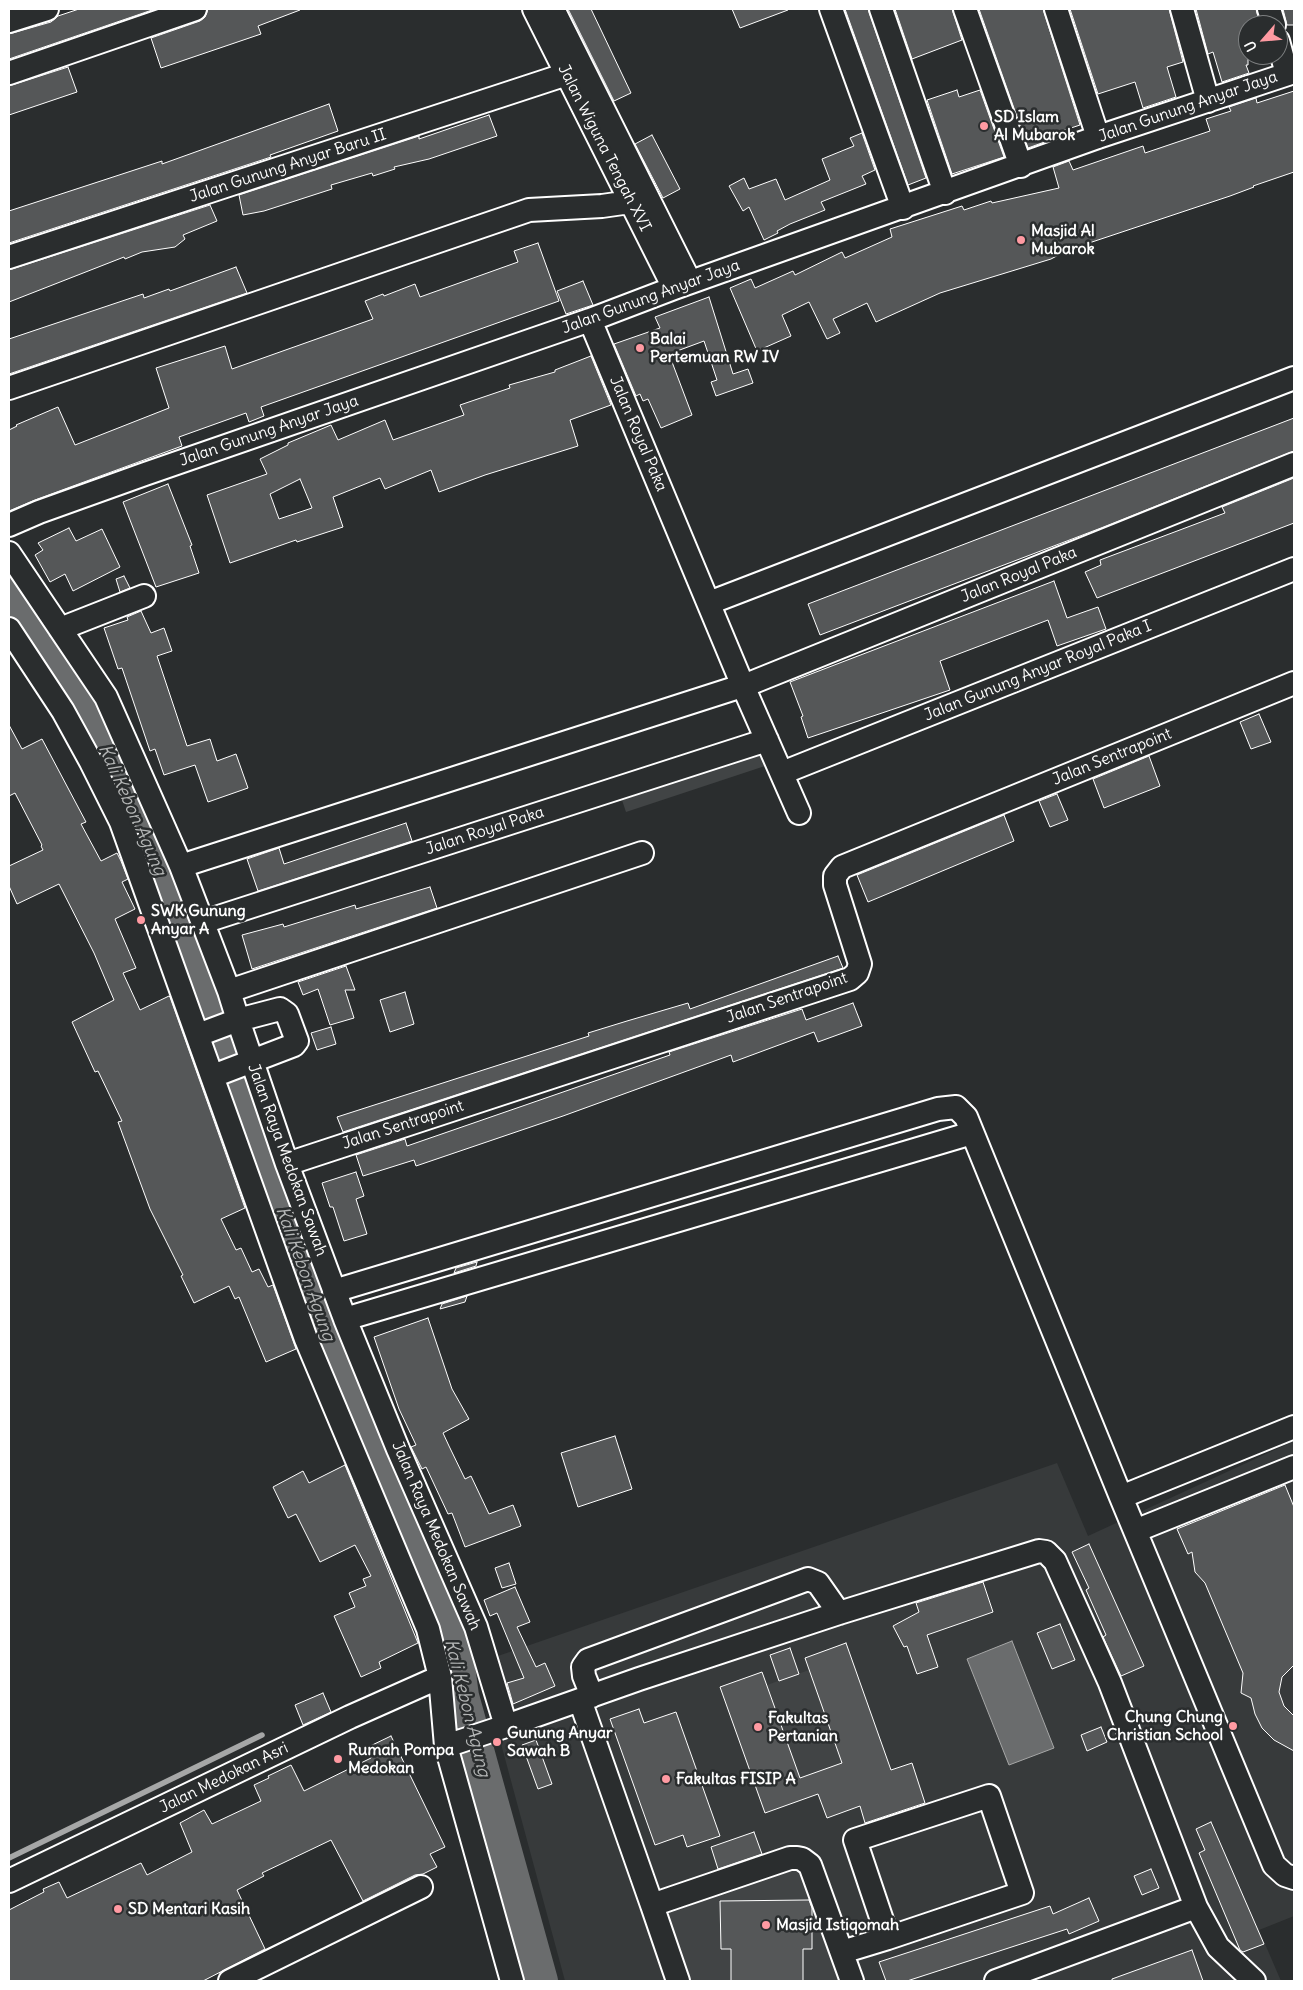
<!DOCTYPE html>
<html>
<head>
<meta charset="utf-8">
<style>
	body { margin:0 }
	#map { position:relative; width:1303px; height:1990px; overflow:hidden; background:#2a2d2e; font-family:Delius,sans-serif }
	canvas { display:block }
	.frame { position:absolute; inset:0; border:10px solid #fff; pointer-events:none }
	.north { position:absolute; left:1238px; top:15px; width:50px; height:50px; box-sizing:border-box; background:#2a2d2e; border:1px solid #7f8182; border-radius:50%; rotate:243deg; font-size:14px; font-weight:700; line-height:20px; text-align:center; color:#fff }
	.north::after { content:''; display:block; margin:auto; width:18px; height:22px; background:#ff9aa2; clip-path:polygon(50% 0,100% 100%,50% 72%,0 100%) }
</style>
</head>
<body>
<div id="map">
<canvas width="1303" height="1990"></canvas>
<div class="frame"></div>
<div class="north">U</div>
</div>
<script>
const context = document.querySelector('canvas').getContext('2d');
context.lineJoin = 'round';
function paint(path, color) { context.fillStyle = color; context.fill(path, 'evenodd'); }
const poly = rows => new Path2D(rows.map(r => 'M' + r).join(''));
function strokePath(path, color, width, dash) { context.strokeStyle = color; context.lineWidth = width; context.lineCap = dash ? 'butt' : 'round'; context.setLineDash(dash || []); context.stroke(path); }
function drawText(font, color, halo, rows, align = 'center') {
  context.font = font + ' Delius,sans-serif'; context.lineWidth = 5; context.setLineDash([]); context.textBaseline = 'middle'; context.strokeStyle = halo; context.fillStyle = color; for (const [text, x, y, turn = 0] of rows) {
    context.save(); context.translate(x, y); context.rotate((+turn || 0) * Math.PI / 180); context.textAlign = isNaN(turn) ? turn : align; if (halo) context.strokeText(text, 0, 0); context.fillText(text, 0, 0); context.restore();
  }
}
paint(poly([
	[1294,1441,1294,1916,1259,1930,1281,1981,565,1981,500,1740,521,1734,495,1657,1057,1463,1088,1536]
]), '#373a3b');
paint(poly([
	[764,753,768,765,626,812,622,800],
	[809,1670,846,1774,832,1767,815,1773,804,1790,767,1685],
	[797,1858,852,1981,678,1981,652,1905]
]), '#414445');
const water = poly([
	[1012,1641,1054,1748,1009,1765,967,1659,1012,1641]
]);
paint(water, '#6a6c6d');
strokePath(water, '#a6a7a7', 1);
strokePath(poly([
	[9,1858,262,1735]
]), '#a6a7a7', 5.5);
strokePath(poly([
	[9,590,92,722,147,833,246,1107,332,1350,409,1533,456,1652,462,1696,541,1981]
]), '#6a6c6d', 34);
const building = poly([
	[79,9,155,9,9,59,9,34,51,22,58,16,79,9],
	[208,9,300,9,300,10,258,26,261,34,161,68,151,38,200,21,205,17,208,9],
	[568,9,591,9,631,93,614,101,568,9],
	[732,9,788,9,788,10,740,28,732,9],
	[845,9,868,9,926,178,908,185,845,9],
	[895,9,952,9,962,40,912,59,895,9],
	[979,9,1043,9,1080,125,1059,132,1061,136,1028,148,979,9],
	[1070,9,1169,9,1183,62,1167,67,1176,97,1143,108,1135,82,1098,94,1070,9],
	[1196,9,1256,9,1260,25,1248,25,1248,65,1246,65,1249,73,1222,82,1213,52,1208,54,1196,9],
	[1283,9,1294,9,1294,25,1287,25,1283,9],
	[68,67,77,92,9,115,9,86,68,67],
	[957,90,959,97,980,90,1004,157,952,174,927,100,957,90],
	[1294,91,1294,172,1253,186,1254,187,1230,196,1068,250,1051,259,940,293,876,322,867,303,833,319,840,333,827,339,809,302,782,315,791,336,757,351,730,288,751,279,755,288,793,271,795,275,842,252,845,258,892,237,890,229,962,206,964,210,991,201,992,203,1059,188,1053,167,1069,161,1073,170,1143,146,1145,153,1210,131,1206,119,1231,111,1229,107,1256,98,1257,103,1294,91],
	[329,104,338,131,270,155,271,157,9,243,9,211,162,161,162,164,329,104],
	[489,115,497,136,429,159,394,167,395,169,373,176,372,173,331,185,332,189,264,211,243,215,239,195,419,136,419,139,489,115],
	[862,133,875,170,862,176,866,184,821,202,825,210,790,224,777,231,778,233,764,240,749,207,743,211,729,186,744,178,749,189,776,179,785,200,830,180,822,159,854,146,850,138,862,133],
	[652,135,680,189,663,198,635,144,652,135],
	[210,205,217,221,183,235,185,239,175,247,142,252,125,259,124,257,9,302,9,270,210,205],
	[538,243,559,301,261,407,264,416,249,422,246,413,179,437,182,446,35,500,9,511,9,430,17,426,16,425,58,407,75,445,169,408,156,368,225,346,232,369,373,319,365,301,383,294,384,296,415,284,420,297,518,262,514,251,538,243],
	[236,267,247,293,9,374,9,339,143,294,144,298,169,289,170,291,236,267],
	[583,281,593,305,566,314,557,291,583,281],
	[709,297,733,374,748,369,753,383,716,396,711,382,717,380,704,341,669,354,692,415,661,428,648,399,643,401,640,394,636,396,614,344,660,328,655,317,709,297],
	[591,356,611,405,570,420,578,446,485,475,439,492,431,470,385,489,380,478,333,497,343,527,297,542,296,540,230,563,207,495,267,474,260,459,288,445,288,443,331,425,338,440,385,420,393,440,464,415,460,405,510,388,509,385,555,372,555,370,591,356],
	[300,479,312,508,279,519,270,494,300,479],
	[1294,418,1294,451,1101,528,820,635,808,604,1294,418],
	[1294,478,1294,523,1097,598,1085,572,1101,565,1100,560,1225,513,1222,507,1294,478],
	[168,484,192,545,190,546,199,573,156,587,123,502,168,484],
	[69,528,76,541,102,529,120,567,73,591,65,574,50,582,35,555,43,550,38,543,69,528],
	[124,576,130,588,120,592,116,579,124,576],
	[1054,581,1067,618,1098,607,1106,629,1057,646,1048,620,940,661,950,690,808,738,801,717,803,716,790,682,1054,581],
	[141,611,151,633,164,628,172,651,157,656,187,746,210,739,217,761,236,754,248,788,208,802,195,765,164,775,155,749,150,751,122,668,118,669,104,628,128,620,127,617,141,611],
	[1259,714,1271,742,1251,749,1240,722,1259,714],
	[9,725,22,749,42,739,86,822,81,824,101,861,117,853,121,861,128,879,122,882,135,909,115,919,136,968,123,973,140,1010,169,996,170,997,245,1208,221,1219,236,1250,241,1248,252,1272,259,1269,268,1287,273,1285,296,1349,266,1362,239,1297,235,1299,229,1286,194,1303,181,1276,183,1275,150,1209,118,1122,122,1121,98,1071,95,1072,72,1022,114,1000,94,953,59,884,17,904,9,886,9,866,43,850,41,846,42,845,15,793,9,796,9,725],
	[1149,756,1160,786,1104,808,1093,779,1149,756],
	[1057,794,1068,820,1050,827,1039,801,1057,794],
	[1004,815,1014,841,868,902,857,875,1004,815],
	[406,823,412,841,258,891,247,859,279,848,284,864,406,823],
	[430,887,437,908,252,969,242,935,283,924,284,927,355,905,356,909,430,887],
	[838,956,843,968,343,1132,337,1117,589,1036,588,1033,627,1021,688,1003,690,1009,838,956],
	[346,966,355,990,345,990,354,1018,330,1025,318,989,303,995,298,982,346,966],
	[405,992,414,1024,390,1032,380,1000,405,992],
	[853,1003,862,1026,818,1042,814,1032,733,1062,731,1055,563,1116,416,1166,414,1160,363,1176,356,1155,405,1139,407,1146,670,1055,669,1052,802,1009,806,1020,853,1003],
	[331,1027,336,1044,317,1050,311,1033,331,1027],
	[356,1172,364,1196,356,1199,367,1234,344,1241,333,1207,330,1207,322,1183,356,1172],
	[477,1262,476,1266,454,1273,456,1268,477,1262],
	[467,1296,465,1302,440,1309,442,1304,467,1296],
	[428,1318,452,1389,469,1419,443,1433,449,1446,465,1479,471,1476,489,1514,513,1505,521,1526,465,1547,452,1513,448,1514,426,1467,422,1469,411,1447,416,1445,399,1409,374,1337,428,1318],
	[615,1436,632,1489,578,1507,561,1453,615,1436],
	[345,1465,418,1643,379,1662,381,1668,361,1677,334,1616,355,1607,349,1593,366,1586,363,1579,371,1576,355,1545,320,1562,296,1514,288,1518,273,1487,303,1471,309,1483,345,1465],
	[1285,1485,1294,1507,1294,1665,1282,1677,1279,1692,1284,1706,1294,1716,1294,1751,1274,1740,1262,1728,1255,1714,1251,1698,1241,1693,1243,1673,1205,1583,1195,1572,1192,1552,1188,1554,1177,1529,1285,1485],
	[1089,1544,1144,1666,1121,1676,1103,1637,1106,1635,1086,1590,1089,1588,1072,1552,1089,1544],
	[509,1563,516,1584,502,1588,495,1568,509,1563],
	[983,1582,993,1612,927,1635,938,1667,917,1674,907,1646,904,1647,893,1626,919,1612,916,1603,983,1582],
	[515,1587,530,1622,517,1627,536,1667,545,1663,555,1686,513,1704,507,1683,524,1678,497,1613,490,1616,484,1600,515,1587],
	[1060,1624,1075,1660,1052,1669,1037,1633,1060,1624],
	[846,1643,891,1770,912,1763,925,1803,865,1823,860,1806,827,1818,818,1794,765,1813,720,1687,762,1672,800,1778,842,1763,805,1658,846,1643],
	[790,1648,799,1674,779,1681,770,1655,790,1648],
	[323,1693,331,1712,303,1725,295,1705,323,1693],
	[639,1709,644,1723,676,1712,720,1836,687,1847,683,1835,655,1845,610,1719,639,1709],
	[1101,1727,1107,1742,1087,1751,1081,1735,1101,1727],
	[391,1736,445,1847,430,1854,437,1867,423,1874,415,1875,363,1901,331,1840,262,1873,264,1876,237,1890,265,1949,203,1981,9,1981,9,1910,44,1892,43,1889,59,1882,67,1898,141,1863,147,1875,192,1852,180,1823,204,1810,212,1824,261,1801,254,1785,269,1778,268,1776,291,1765,304,1791,371,1758,366,1748,391,1736],
	[536,1740,552,1784,538,1789,522,1745,536,1740],
	[1211,1822,1264,1944,1243,1952,1240,1950,1199,1853,1205,1850,1196,1829,1211,1822],
	[754,1832,762,1854,718,1869,711,1847,754,1832],
	[1151,1869,1159,1888,1142,1895,1134,1876,1151,1869],
	[1089,1898,1099,1921,1069,1934,1067,1929,907,1981,886,1981,879,1962,1050,1906,1053,1914,1089,1898],
	[809,1900,812,1908,812,1949,803,1949,803,1981,731,1981,731,1949,721,1949,720,1901,809,1900],
	[1192,1950,1203,1981,1112,1981,1112,1979,1192,1950]
]);
paint(building, '#555758');
strokePath(building, '#fff', 1);
const minor = poly([
	[534,9,674,288],
	[553,9,690,282],
	[831,9,903,208],
	[881,9,945,193],
	[965,9,1021,166],
	[1056,9,1098,137],
	[1182,9,1208,101],
	[1269,9,1274,25],
	[9,21,47,9],
	[1278,41,1287,74],
	[9,73,195,9],
	[9,257,567,74],
	[590,320,743,686,799,813],
	[9,388,529,210,602,206,630,202],
	[9,525,39,512,145,474,590,320,674,288,1098,137,1294,72],
	[9,553,106,697,181,866,229,991,238,1020,287,1164,345,1319,398,1449,476,1627,506,1726,446,1746],
	[709,603,1294,378],
	[9,629,63,711,91,762,121,822,306,1339,428,1629,440,1677,446,1746,512,1981],
	[60,629,144,596],
	[782,773,1294,569],
	[181,866,751,683,1294,464],
	[203,922,767,740],
	[229,991,642,853],
	[198,1035,238,1020,280,1009,287,1014,297,1041,294,1045,213,1076],
	[287,1164,850,979,857,973,860,964,835,885,835,876,842,867,1294,683],
	[334,1291,938,1109,956,1107,966,1117,1121,1497,1274,1865,1285,1875,1294,1878],
	[345,1319,972,1133],
	[1121,1497,1294,1427],
	[1135,1531,1294,1467],
	[592,1696,584,1676,583,1667,588,1660,808,1579,818,1583,839,1613],
	[580,1700,652,1905],
	[506,1726,639,1679,839,1613,1039,1551,1046,1552,1055,1561,1110,1683,1196,1907,1218,1947,1254,1981],
	[9,1881,350,1717,440,1677],
	[842,1952,888,1938,1022,1893,989,1796,855,1840,888,1938],
	[230,1981,421,1887],
	[678,1981,652,1905,790,1858,797,1858,802,1859,810,1865,852,1981],
	[996,1981,1196,1907]
]);
strokePath(minor, '#fff', 26);
strokePath(minor, '#2a2d2e', 22);
for (const [x, y, r, color] of [
	[984,126,5,"#ff9aa2"],
	[1021,240,5,"#ff9aa2"],
	[640,348,5,"#ff9aa2"],
	[141,920,5,"#ff9aa2"],
	[1233,1726,5,"#ff9aa2"],
	[758,1727,5,"#ff9aa2"],
	[497,1742,5,"#ff9aa2"],
	[338,1759,5,"#ff9aa2"],
	[666,1779,5,"#ff9aa2"],
	[118,1909,5,"#ff9aa2"],
	[766,1925,5,"#ff9aa2"]
]) { const dot = new Path2D(); dot.arc(x, y, r, 0, 2 * Math.PI); context.fillStyle = color; context.fill(dot); strokePath(dot, '#2a2d2e', 2); }
drawText('16px', '#fff', '#2a2d2e', [
	["Jalan Gunung Anyar Jaya",1188,107,-19],
	["Jalan Wiguna Tengah XVI",604,148,63],
	["Jalan Gunung Anyar Baru II",288,166,-18],
	["Jalan Gunung Anyar Jaya",651,297,-20],
	["Jalan Gunung Anyar Jaya",269,431,-19],
	["Jalan Royal Paka",638,434,67],
	["Jalan Royal Paka",1019,575,-22],
	["Jalan Gunung Anyar Royal Paka I",1038,671,-22],
	["Jalan Sentrapoint",1112,757,-22],
	["Jalan Royal Paka",485,831,-18],
	["Jalan Sentrapoint",787,998,-19],
	["Jalan Sentrapoint",403,1125,-18],
	["Jalan Raya Medokan Sawah",287,1160,70],
	["Jalan Raya Medokan Sawah",436,1536,67],
	["Jalan Medokan Asri",224,1778,-26]
]);
drawText('bold 16px', '#fff', '#2a2d2e', [
	["SD Islam",994,117],
	["Al Mubarok",994,135],
	["Masjid Al",1031,231],
	["Mubarok",1031,249],
	["Balai",650,339],
	["Pertemuan RW IV",650,357],
	["SWK Gunung",151,911],
	["Anyar A",151,929],
	["Chung Chung",1223,1717,"right"],
	["Christian School",1223,1735,"right"],
	["Fakultas",768,1718],
	["Pertanian",768,1736],
	["Gunung Anyar",507,1733],
	["Sawah B",507,1751],
	["Rumah Pompa",348,1750],
	["Medokan",348,1768],
	["Fakultas FISIP A",676,1779],
	["SD Mentari Kasih",128,1909],
	["Masjid Istiqomah",776,1925]
], 'left');
drawText('italic 18px', '#b4b6b6', '#2a2d2e', [
	["Kali Kebon Agung",132,810,66],
	["Kali Kebon Agung",305,1274,70],
	["Kali Kebon Agung",467,1708,76]
]);
</script>
</body>
</html>
